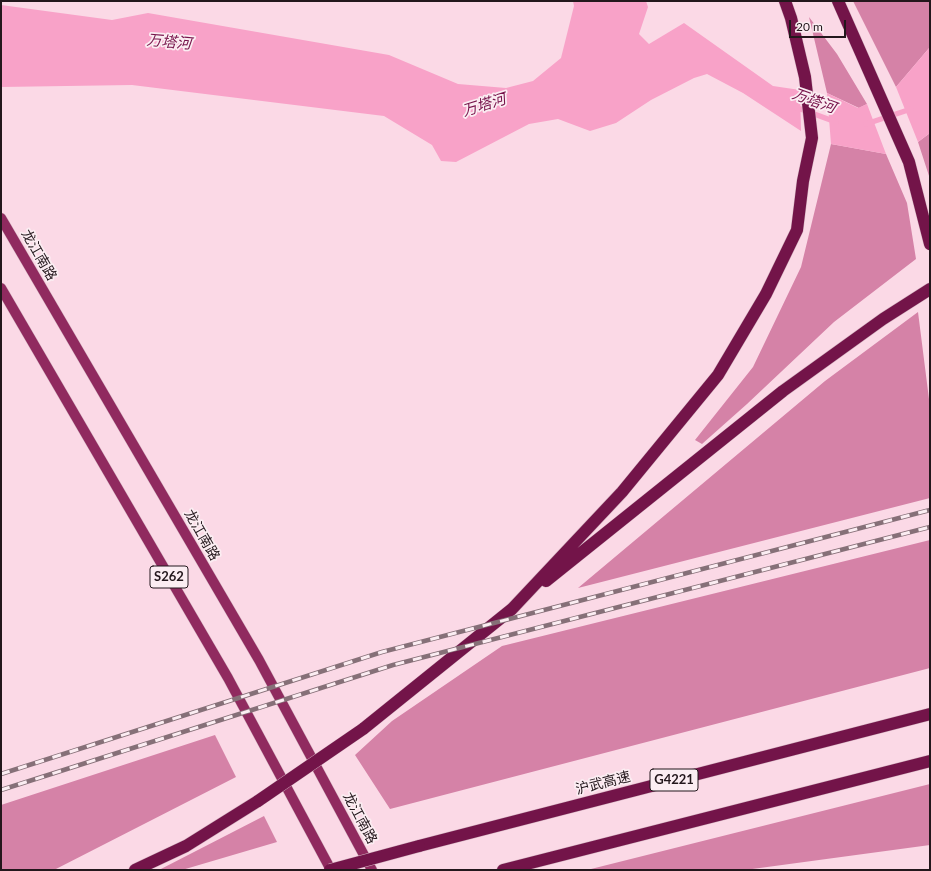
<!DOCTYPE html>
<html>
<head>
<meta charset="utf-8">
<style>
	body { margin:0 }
	#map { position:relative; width:931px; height:871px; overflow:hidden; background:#fbd9e6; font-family:Lato,sans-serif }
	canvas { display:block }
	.frame { position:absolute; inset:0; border:2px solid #23171c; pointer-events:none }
	.scale { position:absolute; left:789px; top:20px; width:57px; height:18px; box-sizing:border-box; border:2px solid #23171c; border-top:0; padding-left:5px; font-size:12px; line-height:14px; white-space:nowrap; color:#23171c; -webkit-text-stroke:3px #fbedf2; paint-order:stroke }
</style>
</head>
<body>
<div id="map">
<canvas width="931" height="871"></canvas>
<div class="frame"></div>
<div class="scale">20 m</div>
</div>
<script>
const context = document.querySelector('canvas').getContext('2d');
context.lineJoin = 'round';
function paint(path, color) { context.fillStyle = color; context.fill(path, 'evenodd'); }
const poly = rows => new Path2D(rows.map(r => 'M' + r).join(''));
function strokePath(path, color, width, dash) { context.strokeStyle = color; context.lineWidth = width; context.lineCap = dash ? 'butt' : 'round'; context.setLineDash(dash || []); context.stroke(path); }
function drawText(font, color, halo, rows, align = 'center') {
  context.font = font + ' Lato,"Noto Sans SC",sans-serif'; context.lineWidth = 3.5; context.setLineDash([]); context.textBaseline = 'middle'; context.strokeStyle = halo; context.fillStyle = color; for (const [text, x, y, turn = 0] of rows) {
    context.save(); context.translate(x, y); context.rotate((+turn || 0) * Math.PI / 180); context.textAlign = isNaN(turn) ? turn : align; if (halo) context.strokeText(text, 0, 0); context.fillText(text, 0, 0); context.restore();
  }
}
paint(poly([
	[853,1,930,1,930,47,896,87],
	[809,17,837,54,867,104,859,108,827,93],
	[930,133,930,179,918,142],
	[831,144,886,154,907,203,916,259,834,322,747,404,702,444,695,440,753,367,801,267],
	[918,312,930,407,930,498,578,588,825,381],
	[930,540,930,668,390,809,355,755,392,721,502,646],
	[215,735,236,777,54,870,1,870,1,805],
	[930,784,930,845,745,870,587,870],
	[264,816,277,842,182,870,159,870]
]), '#d582a7');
paint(poly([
	[573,1,646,1,648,7,639,34,649,44,684,23,773,86,800,90,801,131,743,93,707,74,694,78,651,100,616,123,590,131,558,119,529,124,456,162,441,161,432,145,384,116,132,85,1,87,1,5,112,20,148,13,389,55,458,84,506,88,533,81,561,58,574,6],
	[930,47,930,133,918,142,896,87],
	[827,93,858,108,867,104,886,154,831,144]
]), '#f8a2c8');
strokePath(poly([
	[795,107,836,122],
	[866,124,911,109]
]), '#f8a2c8', 5.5);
const primary = poly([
	[1,218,259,660,372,870],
	[1,288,228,678,331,870]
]);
const highway = poly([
	[838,1,909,162,930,244],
	[546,581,783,391,883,319,930,289],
	[363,729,512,609,622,492,718,375,766,294,797,230,803,181,812,138,805,77,791,18,785,1],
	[419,846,930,714],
	[135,870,186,846,258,801],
	[503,870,930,761]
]);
strokePath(primary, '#d4b6c2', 11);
strokePath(highway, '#d4b6c2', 13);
strokePath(primary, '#902a5f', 10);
strokePath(highway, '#731449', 12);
const rail = poly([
	[1,774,382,652,930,510],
	[1,790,393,665,930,527]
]);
strokePath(rail, '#867078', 4.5);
strokePath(rail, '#fbedf2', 3, [9]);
const highwayBridge = poly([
	[258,801,363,729],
	[330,870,419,846]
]);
strokePath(highwayBridge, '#d4b6c2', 13, []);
strokePath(highwayBridge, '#731449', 12);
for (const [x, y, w] of [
	[169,577,38],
	[674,780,48]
]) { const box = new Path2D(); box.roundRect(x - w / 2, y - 11, w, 22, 3); context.fillStyle = '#fbedf2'; context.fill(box); strokePath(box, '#23171c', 1); }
drawText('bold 13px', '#23171c', null, [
	["S262",169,577],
	["G4221",674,780]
]);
drawText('14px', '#23171c', '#fbedf2', [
	["龙江南路",39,255,60],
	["龙江南路",202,535,60],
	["沪武高速",603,783,-14],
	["龙江南路",360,818,62]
]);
drawText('italic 15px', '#76124a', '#fbedf2', [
	["万塔河",169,42,5],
	["万塔河",814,101,20],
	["万塔河",484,105,-17]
]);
</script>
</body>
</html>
